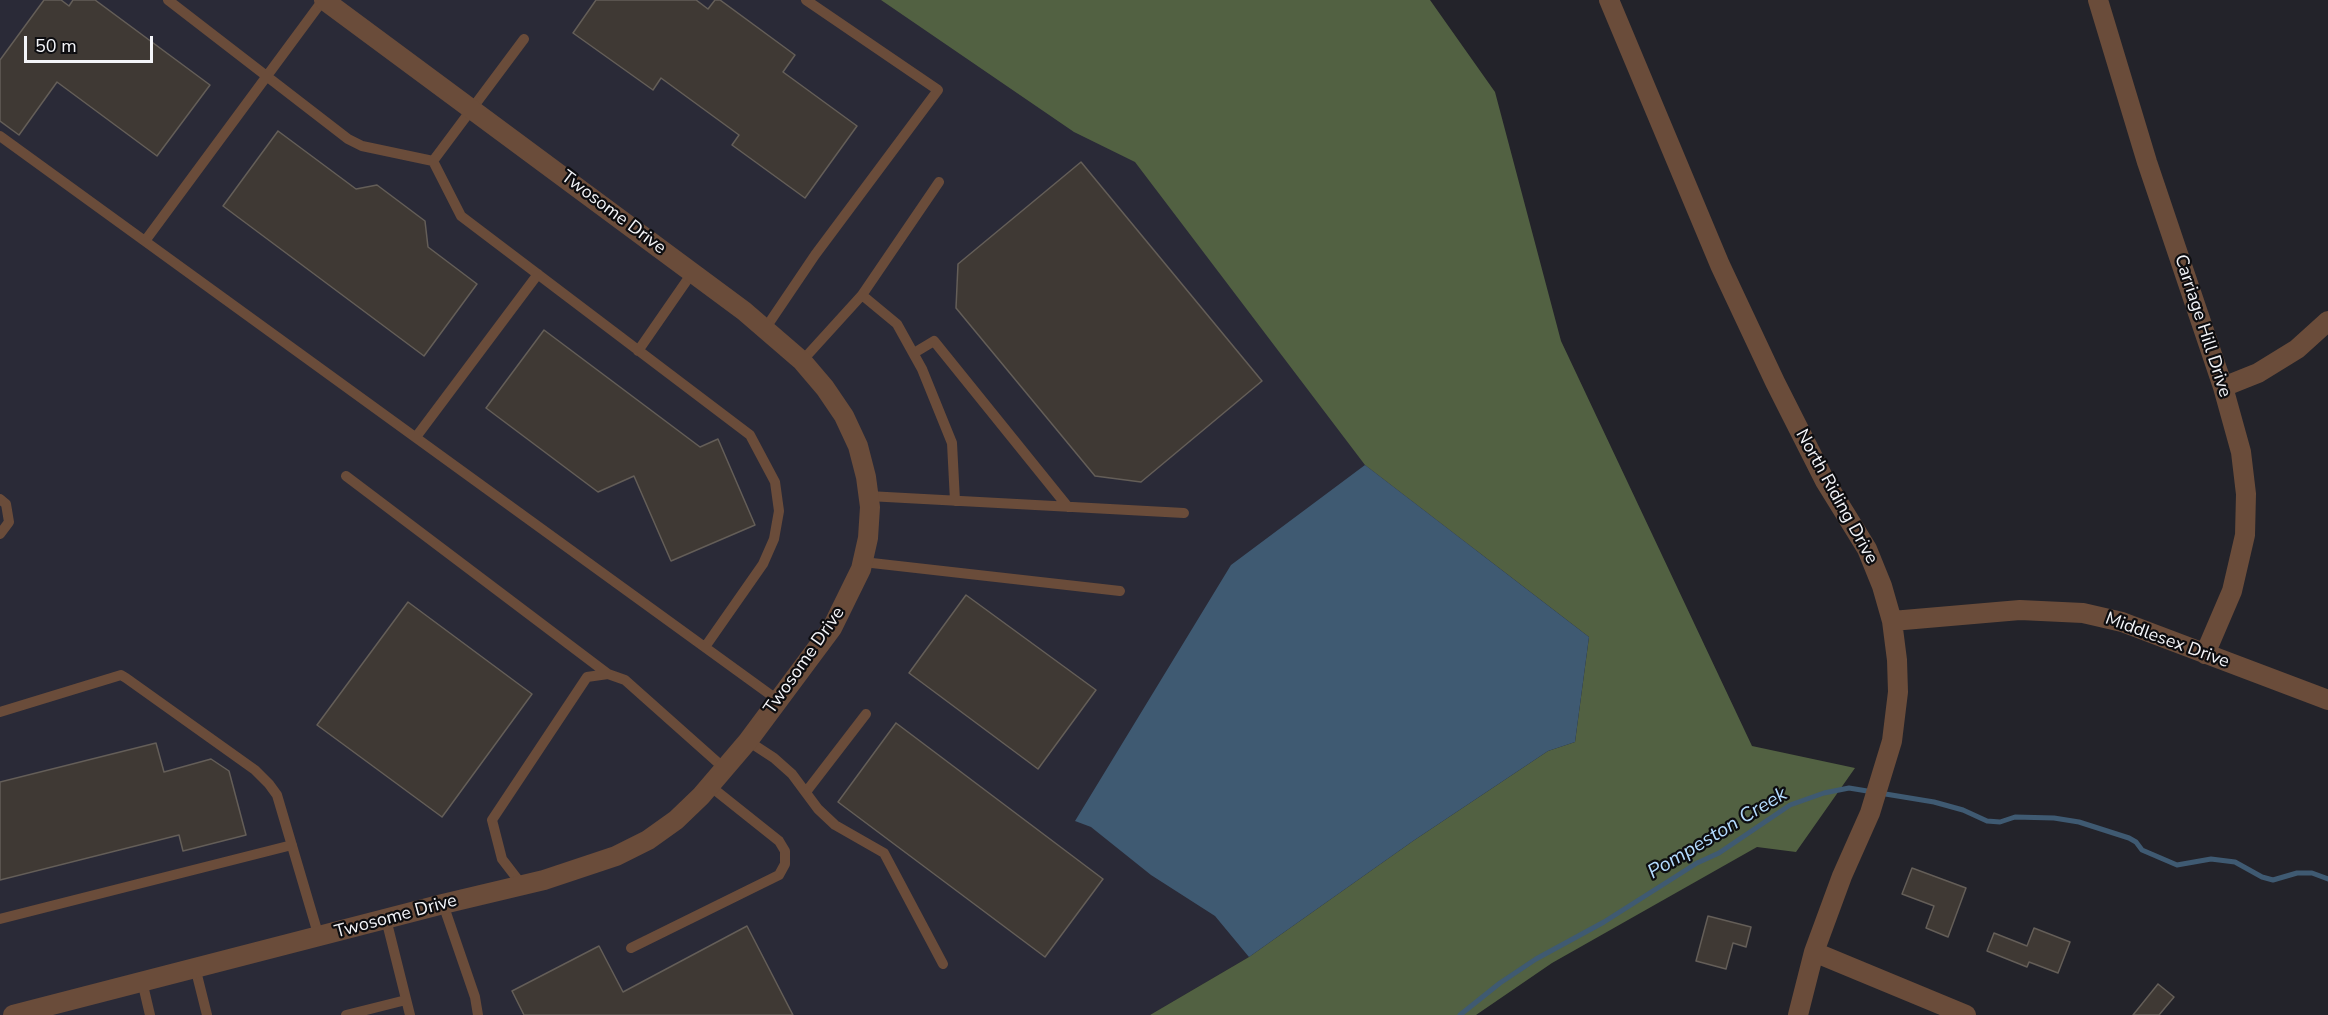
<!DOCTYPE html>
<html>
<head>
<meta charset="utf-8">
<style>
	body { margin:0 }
	#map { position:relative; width:2328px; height:1015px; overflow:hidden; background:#23232a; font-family:"Nunito Sans",sans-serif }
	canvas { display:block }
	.scale { position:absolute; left:24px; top:36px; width:129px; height:27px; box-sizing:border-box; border:3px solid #f4f5f9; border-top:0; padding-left:8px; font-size:18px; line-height:21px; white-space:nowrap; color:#f4f5f9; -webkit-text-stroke:4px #0d0d10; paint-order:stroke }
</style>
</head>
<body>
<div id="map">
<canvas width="2328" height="1015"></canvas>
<div class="scale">50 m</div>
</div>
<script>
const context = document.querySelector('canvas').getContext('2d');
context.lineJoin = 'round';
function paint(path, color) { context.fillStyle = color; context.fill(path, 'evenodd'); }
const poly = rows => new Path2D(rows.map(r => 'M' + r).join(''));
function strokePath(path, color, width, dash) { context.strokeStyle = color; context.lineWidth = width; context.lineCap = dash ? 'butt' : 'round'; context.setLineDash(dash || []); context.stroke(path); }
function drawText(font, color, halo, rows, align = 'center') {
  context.font = font + ' "Nunito Sans",sans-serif'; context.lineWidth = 4.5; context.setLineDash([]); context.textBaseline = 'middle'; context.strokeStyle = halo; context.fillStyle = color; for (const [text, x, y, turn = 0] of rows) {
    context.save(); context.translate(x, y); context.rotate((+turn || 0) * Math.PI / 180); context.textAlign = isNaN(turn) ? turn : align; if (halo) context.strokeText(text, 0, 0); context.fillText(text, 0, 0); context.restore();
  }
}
paint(poly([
	[0,0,1253,0,1521,471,1249,957,1150,1015,0,1015]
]), '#2a2a37');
paint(poly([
	[881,0,1430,0,1495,92,1561,341,1752,746,1855,768,1796,852,1757,847,1552,963,1476,1015,1150,1015,1249,957,1413,841,1548,751,1575,742,1589,637,1365,465,1135,162,1074,132]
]), '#526142');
paint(poly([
	[1365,465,1589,637,1575,742,1548,751,1413,841,1249,957,1215,916,1151,875,1091,827,1075,821,1231,565]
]), '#3f5a72');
strokePath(poly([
	[1460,1015,1500,983,1536,959,1604,922,1697,863,1719,853,1790,805,1824,793,1849,788,1934,802,1963,810,1987,821,2000,822,2015,817,2054,818,2079,822,2129,838,2136,842,2142,850,2177,865,2211,859,2235,862,2262,877,2273,880,2297,873,2312,873,2328,879]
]), '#3f5a72', 5);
const building = poly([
	[44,0,61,0,69,6,73,0,95,0,210,85,157,156,57,82,19,135,0,121,0,60,44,0],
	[596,0,696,0,708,9,715,0,720,0,795,55,783,72,857,126,805,198,732,145,739,135,661,78,653,90,573,33,596,0],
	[278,131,356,189,377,185,425,221,428,247,477,284,424,356,223,206,278,131],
	[1081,162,1262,381,1141,482,1095,476,956,308,958,264,1081,162],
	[544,330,700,447,718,439,755,525,671,561,634,476,598,492,486,408,544,330],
	[966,595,1096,690,1038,769,909,673,966,595],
	[408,602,532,694,442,817,317,725,408,602],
	[896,723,1103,879,1045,957,838,802,896,723],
	[156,743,164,772,211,759,229,771,246,835,183,851,179,835,0,880,0,782,156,743],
	[1912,868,1966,888,1948,937,1926,928,1934,906,1902,894,1912,868],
	[1708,916,1751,927,1746,947,1733,943,1726,969,1696,961,1708,916],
	[747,926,793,1015,524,1015,512,991,599,946,623,992,747,926],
	[2034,928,2070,942,2058,973,2029,962,2027,967,1987,951,1994,933,2027,946,2034,928],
	[2158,984,2174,997,2159,1015,2133,1015,2158,984]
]);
paint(building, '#3f3934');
strokePath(building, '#645e58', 1.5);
strokePath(poly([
	[168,0,348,139,362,146,433,161,461,216,750,435,775,482,779,511,774,539,763,564,705,647],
	[0,136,779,701],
	[433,161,524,39],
	[145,241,323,0],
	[862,295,939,182],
	[765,329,815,255,938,90,806,0],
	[638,351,692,273],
	[914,353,934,341,1068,507],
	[802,361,862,295,897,324,922,369,952,443,955,501],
	[416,437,538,274],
	[346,476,608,674],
	[868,496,1184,513],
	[0,499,6,504,9,522,0,534],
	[863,562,1120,591],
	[0,712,121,675,126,678,255,770,269,784,277,795,319,937],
	[748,741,774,758,792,774,818,809,835,825,884,853,943,964],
	[806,792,866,714],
	[522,885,502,859,492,820,587,677,608,674,625,680,725,769],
	[443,904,475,997,478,1015],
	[0,919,292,845],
	[386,919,410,1015],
	[631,948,779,875,785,864,785,851,779,841,710,786],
	[195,967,207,1015],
	[142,981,150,1015],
	[346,1015,406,1000]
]), '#6a4c3a', 10);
strokePath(poly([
	[1609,0,1720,265,1775,382,1825,481,1867,549,1882,586,1892,621,1897,660,1898,692,1892,741,1870,813,1842,876,1814,952,1798,1015],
	[2098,0,2147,162,2223,387,2241,452,2246,494,2245,535,2232,591,2205,654],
	[2223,387,2258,373,2297,349,2328,321],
	[1892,621,2020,610,2083,613,2122,622,2328,700],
	[1814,952,1966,1015],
	[13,1015,443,904,544,880,616,856,648,840,676,820,701,796,748,741,832,628,861,569,868,538,870,507,866,477,858,446,844,416,825,388,802,361,744,311,324,0]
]), '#6a4c3a', 20);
drawText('18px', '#f4f5f9', '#0d0d10', [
	["Twosome Drive",613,213,37],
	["Carriage Hill Drive",2202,326,72],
	["North Riding Drive",1836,497,61],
	["Middlesex Drive",2167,641,20],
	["Twosome Drive",805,661,-55],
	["Twosome Drive",396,917,-15]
]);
drawText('italic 20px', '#b3dbfe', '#0d0d10', [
	["Pompeston Creek",1718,834,-31]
]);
</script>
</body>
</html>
